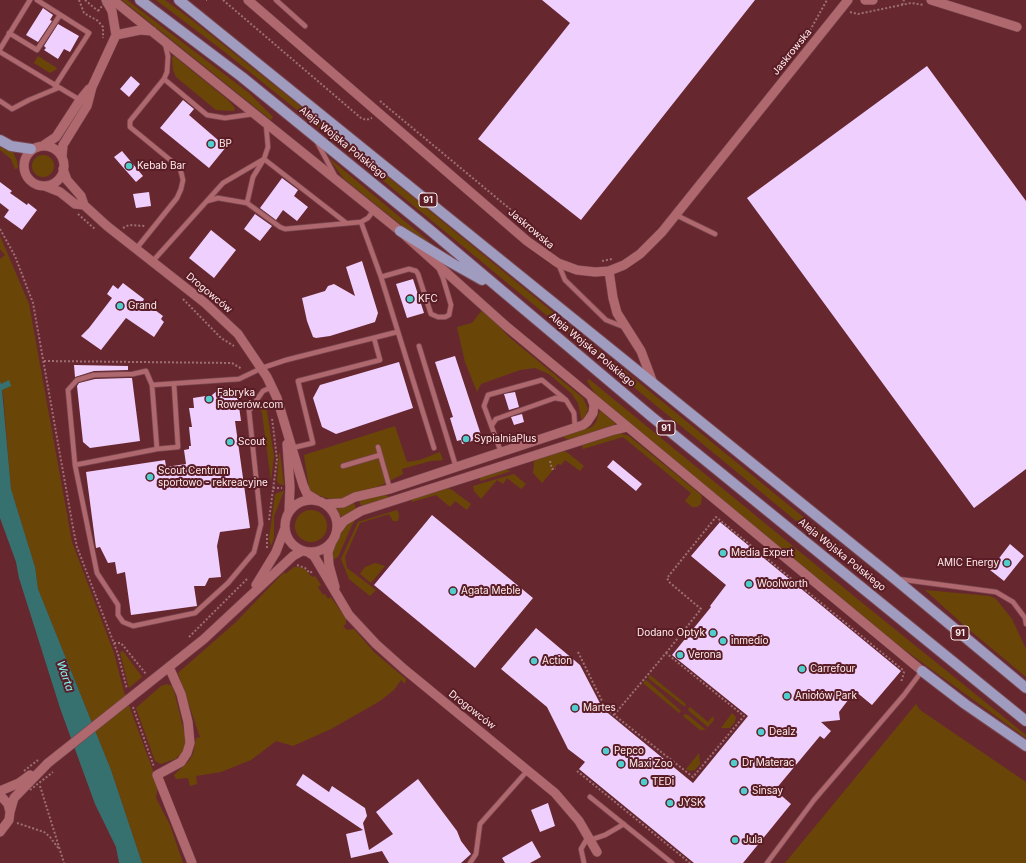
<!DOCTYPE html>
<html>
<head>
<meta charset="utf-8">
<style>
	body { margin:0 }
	canvas { display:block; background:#66272f }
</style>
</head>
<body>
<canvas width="1026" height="863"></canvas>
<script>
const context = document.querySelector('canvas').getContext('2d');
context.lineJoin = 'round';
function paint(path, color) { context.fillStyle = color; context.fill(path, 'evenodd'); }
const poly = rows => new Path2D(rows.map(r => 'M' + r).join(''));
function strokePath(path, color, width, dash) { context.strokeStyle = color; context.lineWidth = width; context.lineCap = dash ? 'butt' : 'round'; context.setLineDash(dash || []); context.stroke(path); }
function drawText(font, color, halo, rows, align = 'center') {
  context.font = font + ' Inter,sans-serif'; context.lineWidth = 4; context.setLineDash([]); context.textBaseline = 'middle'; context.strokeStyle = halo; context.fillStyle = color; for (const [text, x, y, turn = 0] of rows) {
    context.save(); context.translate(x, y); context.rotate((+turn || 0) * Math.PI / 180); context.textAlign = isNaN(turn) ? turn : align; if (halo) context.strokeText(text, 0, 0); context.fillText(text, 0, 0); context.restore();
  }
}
paint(poly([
	[122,0,127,0,249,93,273,117,271,120],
	[156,0,165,0,196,23,343,140,841,548,838,553,795,520,312,122,226,53],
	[38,56,57,68,57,69,50,73,34,63],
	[174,56,228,100,235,108,234,111,216,110,176,77,173,70,172,57],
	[0,144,13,152,17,161,18,168,15,169,11,159,0,150],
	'32 166a11 11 0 1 1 22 0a11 11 0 1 1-22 0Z',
	[328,157,438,249,438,250,410,232,344,179],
	[0,236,29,304,72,542,114,653,124,692,158,784,156,798,170,825,183,863,142,863,111,770,38,589,35,567,11,489,3,393,0,381,0,259,5,255,0,249],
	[483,309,509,337,583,398,588,409,582,422,578,403,571,393,549,374,535,368,520,370,481,384,477,392,465,362,457,327,472,323],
	[589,379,855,597,1026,735,1026,738,891,640,785,553,596,395,587,381],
	[265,400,274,456,271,481,262,413,259,406],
	[600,410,616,424,569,440,561,436,592,427,596,422],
	[395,426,407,462,420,460,440,452,443,460,431,461,402,469,403,474,382,485,337,501,313,494,309,489,304,455],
	[620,433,629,436,699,493,702,496,701,504,697,507,692,507,685,501,691,493,623,437,583,449,582,445],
	[562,450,568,453,584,466,580,471,565,460,561,465,558,464,542,483,533,473,534,462,537,458],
	[279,453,280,453,284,485,279,484,277,481],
	[503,469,511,471,481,481,479,477],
	[514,474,526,484,521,489,507,478,503,484,497,480,481,499,474,491,473,486],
	[445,487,452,490,471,504,467,510,455,501,450,507,436,495,412,502,412,499],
	[284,491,274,516,274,538,271,546,269,539,275,495,277,493],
	[384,494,391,498,362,508,358,499],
	[353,502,357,510,341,517,337,509],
	'295 526a16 16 0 1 1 32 0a16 16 0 1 1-32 0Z',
	[397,510,399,514,398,521,393,521,389,514,360,523,345,557,347,568,376,590,370,596,349,579,341,559,358,522],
	[358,516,352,525,338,557,331,561,331,553,345,525],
	[375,563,385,566,371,583,360,574,365,567],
	[294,567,299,567,305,569,312,577,315,576,321,585,318,587,323,595,325,594,328,599,331,597,346,619,346,624,343,626,347,630,354,629,375,653,406,679,405,684,401,680,394,690,380,701,331,729,293,746,276,741,251,760,221,772,196,776,197,784,190,786,188,778,176,779,174,775,188,762,193,754,196,738,200,737,178,673,236,622,284,572,285,574],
	[925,590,990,596,996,599,1012,619,1026,649,1026,677,967,628],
	[123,651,142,677,129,688,120,652],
	[650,675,686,704,685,707,648,678],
	[646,680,681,711,679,713,643,683],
	[167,684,172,686,174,691,186,739,185,747,181,754,175,759,161,764,155,761,136,708,161,686],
	[916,704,920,710,1026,782,1026,863,785,863],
	[690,707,708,722,713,716,714,720,708,727,690,712,688,709],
	[732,713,736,717,735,722,730,728,721,728],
	[685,714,688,715,706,730,700,730,683,716],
	[699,753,700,764,695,770,689,771,686,769]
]), '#694608');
paint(poly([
	[9,380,11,386,2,390,11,489,35,567,38,589,111,770,142,863,119,863,116,847,95,804,60,708,19,578,16,562,0,518,0,381,1,384]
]), '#367170');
paint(poly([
	[542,0,755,0,581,220,478,139,570,23],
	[43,8,53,15,50,20,52,21,38,42,26,35],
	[58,24,79,36,70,52,64,49,58,59,44,50,46,48,44,46],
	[927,66,1026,201,1026,469,974,508,747,198],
	[131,76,140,84,129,97,120,89],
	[183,100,194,109,189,115,226,147,209,168,160,128],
	[122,151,143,176,136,182,114,157],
	[282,178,298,190,294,196,308,207,297,221,283,210,276,220,260,208],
	[0,182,12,191,10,193,27,205,28,203,37,210,22,230,4,217,9,210,0,203],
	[149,192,151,206,136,208,133,194],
	[255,214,272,226,260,241,244,229],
	[211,230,236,250,214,278,189,258],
	[362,261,378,313,375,322,330,336,316,338,313,337,307,321,302,298,325,291,328,286,334,284,355,296,346,267],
	[413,279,424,313,407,318,396,284],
	[123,283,144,299,143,301,163,316,161,319,164,322,154,337,126,318,101,350,81,336,89,328,112,298,107,294,113,285,118,289],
	[455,356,482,438,462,444,461,440,457,441,450,418,453,417,435,362],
	[399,362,413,408,336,434,322,427,313,398,320,385],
	[74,365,128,366,128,370,94,371,75,377],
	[128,378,132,378,140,441,90,448,83,442,77,386,79,383,95,379],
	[217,391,223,391,223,394,237,392,241,421,235,421,250,528,220,532,217,546,221,577,209,578,205,586,194,586,197,606,131,615,125,572,117,574,115,562,108,563,100,547,96,548,86,472,165,460,166,467,186,464,184,450,189,449,189,446,191,446,189,427,192,427,189,408,194,408,193,398,212,395],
	[515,392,519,407,509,410,504,394],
	[522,414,524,422,514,425,511,417],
	[613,460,642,484,636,491,607,467],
	[432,515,533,598,475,668,374,585],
	[720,522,901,671,872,705,855,691,839,712,840,720,821,722,831,731,824,739,820,736,775,790,791,804,743,863,694,863,579,769,585,762,568,749,547,707,501,669,536,628,580,665,603,709,693,783,748,716,672,655,711,607,710,606,726,585,691,556],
	[1010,544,1024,556,1004,581,990,570],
	[303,774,329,792,332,786,365,808,367,816,363,823,369,850,393,834,376,812,418,779,457,831,461,841,471,854,461,863,389,863,382,851,351,858,346,834,363,830,296,785],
	[548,803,555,826,540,832,531,810],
	[532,841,541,857,530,863,505,863,502,858]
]), '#efcffe');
const lane = poly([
	[37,0,89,33,55,86],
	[276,0,305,26],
	[9,33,37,50,60,15],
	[0,49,30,0],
	[0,52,80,100],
	[164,79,207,115,225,118,253,114],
	[0,101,12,109,29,100,58,88],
	[317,142,334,174],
	[207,201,218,198,247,203,280,227,285,229,361,222,368,218,374,210],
	[247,203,253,177,264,159,268,147,266,124],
	[676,215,715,234],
	[361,222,381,277,434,448],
	[136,249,177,198,181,189,183,180,180,168,130,127,130,121,164,79,167,72,168,56,165,44],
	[152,262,223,183,264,159,345,222],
	[558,263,565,280,606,320,624,327],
	[381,277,409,269,416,271,418,274,431,314,438,317,445,317,449,315,451,305,443,278,439,269],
	[419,346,456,467],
	[152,385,157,449],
	[272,387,263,391,249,411,261,524,254,552,228,583,195,613,133,626,123,622,118,615,118,605,97,573,75,465,68,390,77,380,94,375,133,374,146,371,152,385,239,379,262,368,286,360,397,332],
	[492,425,496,419,555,398,566,400],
	[378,447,390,489],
	[292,448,313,443,298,381,380,360,374,338],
	[501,452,484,406,488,395,542,380,566,400,574,413,575,427],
	[75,465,157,449,178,447,174,384],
	[343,466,380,455],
	[898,579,996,592,1013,602,1025,618,1026,624],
	[590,797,672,863],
	[590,840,605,835,624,824],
	[470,863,476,854,480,824,528,770],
	[584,863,581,849,588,837],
	[767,863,814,800,904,695,922,671]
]);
const street = poly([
	[113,0,400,231,506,326,922,671],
	[248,0,527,241,558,263,577,270,595,272,609,271,624,265,640,254,662,232,848,0],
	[865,0,873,0],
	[931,0,1017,27],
	[116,35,140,30,152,31],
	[44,145,56,137,80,100,89,89],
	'24 166a20 20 0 1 1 40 0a20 20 0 1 1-40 0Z',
	[62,157,63,145,87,106,92,87,116,35,112,11,106,0],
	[63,169,67,180,81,196,84,205,107,226,205,303,238,334,267,377,277,398,303,485,307,494,317,500],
	[45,186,60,192,75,204,84,205],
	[609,271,613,298,617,313,641,351,653,383],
	[287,444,290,487,289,511],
	'285 526a26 26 0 1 1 52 0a26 26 0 1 1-52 0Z',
	[326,504,343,503,355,497,390,489,583,425,587,422,593,413,594,405,591,397],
	[338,529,344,521,361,511,614,430,627,427],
	[331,544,328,552,329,565,335,587],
	[308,552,314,556,349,615,376,644,404,669,555,793,579,821,597,852],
	[256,585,276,552,285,528],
	[169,667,181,694,188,722,190,743,187,753,181,762,157,775,192,863],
	[145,686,204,639,293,556,302,551],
	[0,791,19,783,30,775],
	[0,795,8,804,10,812,9,820,0,832],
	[10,812,14,798,48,763]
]);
const primary = poly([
	[140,0,242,77,430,230,652,417,1026,721],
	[179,0,895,579,1026,688],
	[0,140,11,146,31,149],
	[400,231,450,262,482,280],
	[922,671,965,704,1026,746]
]);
strokePath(lane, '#78464f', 6);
strokePath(street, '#78464f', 10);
strokePath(primary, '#78464f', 12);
strokePath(poly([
	[79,0,84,13,98,21,103,27,103,38],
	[85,0,98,11],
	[206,0,207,0],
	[223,0,361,118,366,120,372,118],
	[902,5,904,0],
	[850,12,858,14,911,3,924,5],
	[808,34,827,0],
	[380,101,522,219,542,239],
	[78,214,96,230],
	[123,228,129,225,146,226],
	[0,229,15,256,33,303,74,533,77,547,118,654,127,689],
	[602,261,612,259],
	[183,299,221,338,234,346],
	[44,361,232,363,242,369],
	[550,461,552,469,556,469],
	[273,488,282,488],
	[269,520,277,459,272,418],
	[267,548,267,533],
	[297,565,305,568,310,573,313,571],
	[189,637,248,578],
	[114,643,121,643,146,674],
	[578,652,605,707,614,715,693,777,744,716,666,653,614,715],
	[666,653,701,609,669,582,667,578,716,517,903,670,904,673,901,682],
	[133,707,154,767],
	[577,771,690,863],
	[40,786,64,863],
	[17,823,44,832,50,837,59,849]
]), '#9d6f74', 2, [2, 2]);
strokePath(lane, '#af686e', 4.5);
strokePath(street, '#af686e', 9);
strokePath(primary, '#9f9cc0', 10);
const streetBridge = poly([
	[48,763,145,686]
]);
strokePath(streetBridge, '#78464f', 10, []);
strokePath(poly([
	[98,11,107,0],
	[24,771,38,760],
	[30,790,53,772]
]), '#9d6f74', 2, [2, 2]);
strokePath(streetBridge, '#af686e', 9);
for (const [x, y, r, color] of [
	[211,144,4,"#52cdcd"],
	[129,166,4,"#52cdcd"],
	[410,299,4,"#52cdcd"],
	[120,306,4,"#52cdcd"],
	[209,399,4,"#52cdcd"],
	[466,439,4,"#52cdcd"],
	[230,442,4,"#52cdcd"],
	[150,477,4,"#52cdcd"],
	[723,553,4,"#52cdcd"],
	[1007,563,4,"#52cdcd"],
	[749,584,4,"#52cdcd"],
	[453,591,4,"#52cdcd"],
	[713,633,4,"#52cdcd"],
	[723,641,4,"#52cdcd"],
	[680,655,4,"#52cdcd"],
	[534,661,4,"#52cdcd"],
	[802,669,4,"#52cdcd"],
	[787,696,4,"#52cdcd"],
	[575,708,4,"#52cdcd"],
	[761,732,4,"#52cdcd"],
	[606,751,4,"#52cdcd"],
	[734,763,4,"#52cdcd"],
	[621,764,4,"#52cdcd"],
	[644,782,4,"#52cdcd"],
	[744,791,4,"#52cdcd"],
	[670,803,4,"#52cdcd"],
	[735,840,4,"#52cdcd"]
]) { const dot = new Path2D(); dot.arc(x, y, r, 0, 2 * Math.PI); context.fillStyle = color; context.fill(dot); strokePath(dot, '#5a1c25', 1.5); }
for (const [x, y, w] of [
	[428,200,18],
	[666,428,18],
	[960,633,18]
]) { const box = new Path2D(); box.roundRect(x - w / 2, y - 7, w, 14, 3); context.fillStyle = '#5a1c25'; context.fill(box); strokePath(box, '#ffeeef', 1); }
drawText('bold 9px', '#ffeeef', null, [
	["91",428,200],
	["91",666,428],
	["91",960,633]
]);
drawText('10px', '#ffeeef', '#5a1c25', [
	["Jaskrowska",792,52,-51],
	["Aleja Wojska Polskiego",343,143,39],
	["Jaskrowska",531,229,40],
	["Drogowców",209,293,40],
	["Aleja Wojska Polskiego",592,350,40],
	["Aleja Wojska Polskiego",842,555,39],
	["Drogowców",472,710,38]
]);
drawText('10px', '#ffeeef', '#5a1c25', [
	["BP",219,144],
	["Kebab Bar",137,166],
	["KFC",418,299],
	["Grand",128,306],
	["Fabryka",217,393],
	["Rowerów.com",217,405],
	["SypialniaPlus",474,439],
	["Scout",238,442],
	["Scout Centrum",158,471],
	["sportowo - rekreacyjne",158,483],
	["Media Expert",731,553],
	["AMIC Energy",999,563,"right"],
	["Woolworth",757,584],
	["Agata Meble",461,591],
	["Dodano Optyk",705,633,"right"],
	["inmedio",731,641],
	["Verona",688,655],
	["Action",542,661],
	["Carrefour",810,669],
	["Aniołów Park",795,696],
	["Martes",583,708],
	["Dealz",769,732],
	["Pepco",614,751],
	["Dr Materac",742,763],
	["Maxi Zoo",629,764],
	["TEDi",652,782],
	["Sinsay",752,791],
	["JYSK",678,803],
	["Jula",743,840]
], 'left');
drawText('italic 11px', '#80faf9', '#5a1c25', [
	["Warta",65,676,71]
]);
</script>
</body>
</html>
